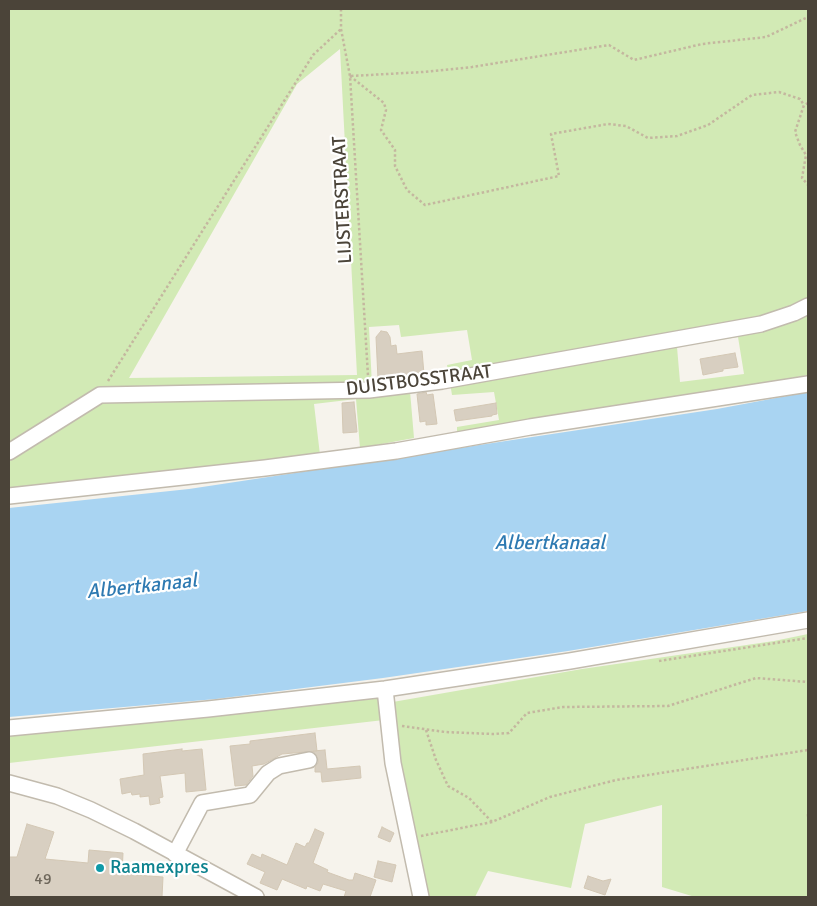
<!DOCTYPE html>
<html>
<head>
<meta charset="utf-8">
<style>
	body { margin:0 }
	#map { position:relative; width:817px; height:906px; overflow:hidden; background:#f6f3ec; font-family:Signika,sans-serif }
	canvas { display:block }
	.frame { position:absolute; inset:0; border:10px solid #4b4439; pointer-events:none }
</style>
</head>
<body>
<div id="map">
<canvas width="817" height="906"></canvas>
<div class="frame"></div>
</div>
<script>
const context = document.querySelector('canvas').getContext('2d');
context.lineJoin = 'round';
function paint(path, color) { context.fillStyle = color; context.fill(path, 'evenodd'); }
const poly = rows => new Path2D(rows.map(r => 'M' + r).join(''));
function strokePath(path, color, width, dash) { context.strokeStyle = color; context.lineWidth = width; context.lineCap = dash ? 'butt' : 'round'; context.setLineDash(dash || []); context.stroke(path); }
function drawText(font, color, halo, rows, align = 'center') {
  context.font = font + ' Signika,sans-serif'; context.lineWidth = 4.5; context.setLineDash([]); context.textBaseline = 'middle'; context.strokeStyle = halo; context.fillStyle = color; for (const [text, x, y, turn = 0] of rows) {
    context.save(); context.translate(x, y); context.rotate((+turn || 0) * Math.PI / 180); context.textAlign = isNaN(turn) ? turn : align; if (halo) context.strokeText(text, 0, 0); context.fillText(text, 0, 0); context.restore();
  }
}
paint(poly([
	[9,9,808,9,808,375,641,405,457,434,457,427,499,420,494,392,452,395,447,365,472,360,467,330,401,337,399,325,369,327,372,385,410,391,414,438,360,448,356,399,314,404,320,455,9,491],
	[340,49,357,375,129,378,297,84],
	[738,337,744,374,680,382,677,347],
	[808,634,808,897,695,897,662,887,662,805,585,824,571,888,488,871,475,897,427,897,387,703,582,669,774,641],
	[376,695,382,699,384,720,9,763,9,731]
]), '#d2eab5');
paint(poly([
	[808,392,808,611,568,651,383,678,216,699,9,717,9,508,189,489,717,409]
]), '#a9d4f2');
const building = poly([
	[381,331,387,332,390,337,391,346,396,345,397,354,422,351,424,374,378,379,376,337,381,331],
	[735,353,738,367,723,369,723,371,703,375,700,359,735,353],
	[426,392,427,395,433,394,437,424,426,425,426,421,420,422,417,394,426,392],
	[354,402,357,432,343,433,342,403,354,402],
	[496,403,497,414,492,415,492,416,456,421,454,410,496,403],
	[315,733,317,751,282,754,264,764,252,766,253,776,246,785,235,786,230,746,250,744,250,741,315,733],
	[182,749,182,751,202,749,206,790,186,792,185,773,160,776,163,797,159,798,160,803,150,805,149,796,140,797,140,794,132,795,131,792,122,794,120,779,144,775,143,754,182,749],
	[325,750,327,769,360,766,361,778,322,782,321,772,315,772,315,767,318,763,318,759,313,751,325,750],
	[27,824,54,832,45,859,88,863,89,850,123,853,122,874,163,877,162,897,9,897,9,857,17,857,27,824],
	[382,827,394,833,390,842,378,837,382,827],
	[315,829,324,833,313,863,328,870,327,872,349,880,353,880,355,873,376,880,370,897,344,897,346,891,323,884,320,891,307,886,306,889,282,879,277,890,260,883,265,872,247,864,252,854,261,858,262,854,287,865,296,843,305,847,307,843,309,843,315,829],
	[378,861,396,865,392,882,374,877,378,861],
	[588,876,603,881,611,879,605,895,584,888,588,876]
]);
paint(building, '#d8cfc1');
strokePath(building, '#d3c7b4', 1);
const minor = poly([
	[9,452,100,395,369,390,442,381,761,324,794,313,808,306],
	[9,496,265,468,396,451,530,427,808,384],
	[385,689,393,763,421,897],
	[9,728,208,709,385,689,570,661,808,620],
	[9,783,57,796,91,810,134,831,256,897],
	[175,854,202,803,250,795,268,773,279,766,309,760]
]);
strokePath(minor, '#c2bbae', 18);
strokePath(poly([
	[341,9,341,29,350,76,368,376],
	[350,76,384,103,386,110,381,130,395,150,395,166,407,190,425,205,559,176,551,134,608,124,626,126,648,138,677,136,708,125,752,95,779,92,800,99,804,105],
	[351,76,423,72,472,67,609,45,634,60,702,44,766,37,808,17],
	[808,103,804,105,795,132,800,145,806,155,802,178,808,185],
	[108,381,313,55,341,29],
	[659,661,808,638],
	[402,726,445,732,493,734,509,733,527,713,563,707,668,706,756,678,808,682],
	[426,730,436,760,448,786,469,798,492,822],
	[808,814,808,817],
	[421,836,492,822,550,797,616,780,808,750]
]), '#c4b79f', 2.5, [2.5, 2.5]);
strokePath(minor, '#fff', 15);
for (const [x, y, r, color] of [
	[100,868,5,"#0f9aa8"]
]) { const dot = new Path2D(); dot.arc(x, y, r, 0, 2 * Math.PI); context.fillStyle = color; context.fill(dot); strokePath(dot, '#fff', 2); }
drawText('16px', '#6e675b', null, [
	["49",43,880]
]);
drawText('19px', '#4b4439', '#fff', [
	["LIJSTERSTRAAT",343,200,-93],
	["DUISTBOSSTRAAT",419,381,-7]
]);
drawText('19px', '#0d838f', '#fff', [
	["Raamexpres",110,868]
], 'left');
drawText('italic 20px', '#2e7ab2', '#fff', [
	["Albertkanaal",550,544],
	["Albertkanaal",142,587,-6]
]);
</script>
</body>
</html>
